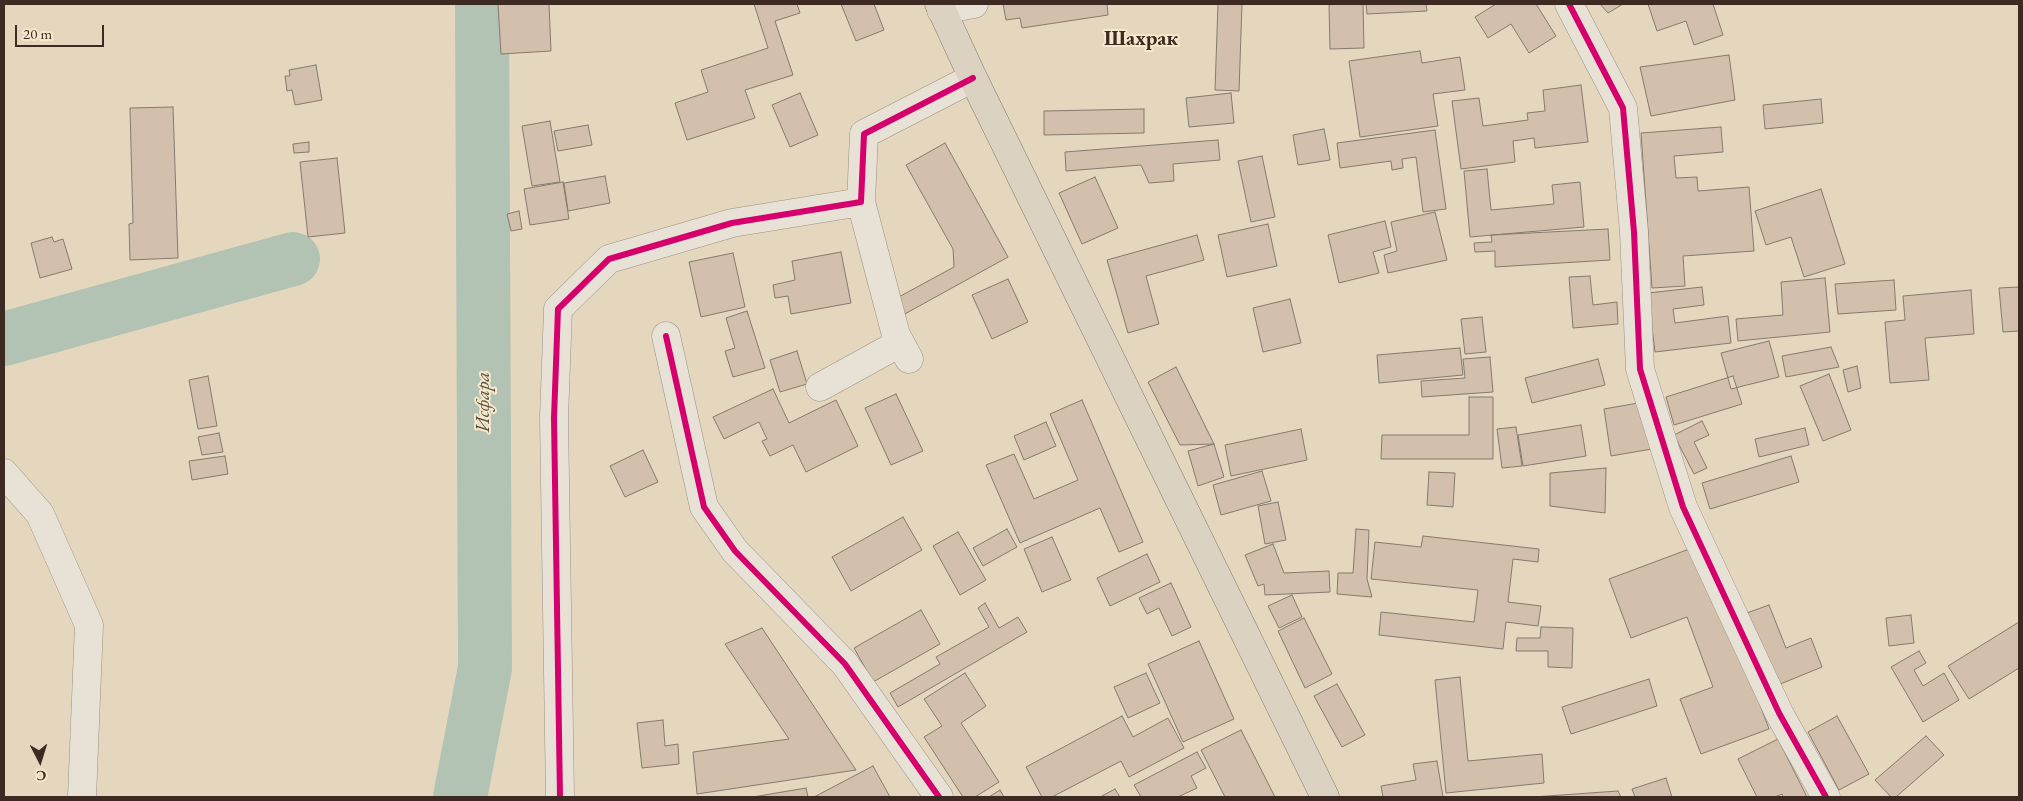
<!DOCTYPE html>
<html>
<head>
<meta charset="utf-8">
<style>
	body { margin:0 }
	#map { position:relative; width:2023px; height:801px; overflow:hidden; background:#e5d7be; font-family:"EB Garamond",serif }
	canvas { display:block }
	.frame { position:absolute; inset:0; border:5px solid #3c2a23; pointer-events:none }
	.north { position:absolute; left:15px; top:736px; width:50px; height:50px; -webkit-text-stroke:4px #f8e8cb; paint-order:stroke; rotate:175deg; font-size:14px; font-weight:700; line-height:20px; text-align:center; color:#3c2a23 }
	.north::after { content:''; display:block; margin:auto; width:18px; height:22px; background:#3c2a23; clip-path:polygon(50% 0,100% 100%,50% 72%,0 100%) }
	.scale { position:absolute; left:15px; top:25px; width:89px; height:22px; box-sizing:border-box; border:2px solid #3c2a23; border-top:0; padding-left:6px; font-size:15px; line-height:18px; white-space:nowrap; color:#3c2a23; -webkit-text-stroke:4px #f8e8cb; paint-order:stroke }
</style>
</head>
<body>
<div id="map">
<canvas width="2023" height="801"></canvas>
<div class="frame"></div>
<div class="north">С</div>
<div class="scale">20 m</div>
</div>
<script>
const context = document.querySelector('canvas').getContext('2d');
context.lineJoin = 'round';
const poly = rows => new Path2D(rows.map(r => 'M' + r).join(''));
function strokePath(path, color, width, dash) { context.strokeStyle = color; context.lineWidth = width; context.lineCap = dash ? 'butt' : 'round'; context.setLineDash(dash || []); context.stroke(path); }
function paint(path, color) { context.fillStyle = color; context.fill(path, 'evenodd'); }
function drawText(font, color, halo, rows, align = 'center') {
  context.font = font + ' "EB Garamond",serif'; context.lineWidth = 4; context.setLineDash([]); context.textBaseline = 'middle'; context.strokeStyle = halo; context.fillStyle = color; for (const [text, x, y, turn = 0] of rows) {
    context.save(); context.translate(x, y); context.rotate((+turn || 0) * Math.PI / 180); context.textAlign = isNaN(turn) ? turn : align; if (halo) context.strokeText(text, 0, 0); context.fillText(text, 0, 0); context.restore();
  }
}
strokePath(poly([
	[4,339,293,259],
	[460,797,485,668,482,4]
]), '#b2c3b3', 54);
const building = poly([
	[498,4,549,4,551,51,501,54,498,4],
	[754,4,797,4,800,13,775,21,793,75,745,90,755,118,687,140,675,103,708,92,701,70,768,48,754,4],
	[841,4,874,4,884,30,856,41,841,4],
	[1003,4,1109,4,1107,4,1108,15,1022,28,1020,18,1006,20,1003,4],
	[1218,4,1242,4,1239,91,1215,90,1218,4],
	[1329,4,1363,4,1364,48,1330,49,1329,4],
	[1366,4,1426,4,1427,11,1367,14,1366,4],
	[1496,4,1536,4,1556,36,1529,53,1511,24,1488,38,1475,17,1496,4],
	[1600,4,1623,4,1608,13,1600,4],
	[1648,4,1713,4,1723,35,1694,45,1686,21,1657,31,1648,4],
	[1420,51,1422,63,1460,57,1465,90,1433,94,1438,126,1360,137,1349,61,1420,51],
	[1729,55,1735,100,1651,116,1640,67,1729,55],
	[316,65,322,100,295,105,292,90,287,91,285,76,290,76,289,70,316,65],
	[1581,85,1588,142,1535,148,1534,138,1513,141,1515,162,1461,169,1452,101,1479,98,1483,126,1528,120,1527,113,1545,111,1543,90,1581,85],
	[800,93,818,135,790,147,772,105,800,93],
	[1231,93,1234,123,1189,127,1186,98,1231,93],
	[1821,99,1823,123,1765,129,1763,105,1821,99],
	[173,107,178,258,130,260,129,224,133,223,130,108,173,107],
	[1144,109,1144,133,1044,135,1044,111,1144,109],
	[550,121,560,182,532,186,522,126,550,121],
	[588,125,592,145,558,151,554,131,588,125],
	[1721,127,1723,152,1674,156,1676,178,1697,177,1698,191,1749,187,1754,251,1683,256,1685,286,1652,288,1641,133,1721,127],
	[1324,129,1330,160,1298,165,1293,135,1324,129],
	[1435,130,1446,209,1423,212,1416,157,1402,159,1403,168,1392,170,1391,161,1340,168,1337,143,1435,130],
	[1218,140,1220,160,1173,164,1174,181,1149,183,1141,165,1066,171,1065,152,1218,140],
	[309,142,309,152,294,153,293,144,309,142],
	[945,143,1008,257,903,315,895,299,954,267,953,249,906,165,945,143],
	[1262,156,1275,217,1251,222,1238,161,1262,156],
	[337,158,345,233,308,237,300,162,337,158],
	[1487,169,1491,210,1554,204,1552,185,1580,182,1584,227,1470,237,1464,171,1487,169],
	[605,176,610,203,568,211,564,183,605,176],
	[1095,177,1118,228,1082,244,1059,193,1095,177],
	[563,182,569,219,530,225,524,189,563,182],
	[1821,189,1845,264,1804,277,1791,237,1766,245,1755,211,1821,189],
	[519,211,522,229,511,231,507,214,519,211],
	[1435,212,1447,260,1388,273,1384,255,1397,251,1391,222,1435,212],
	[1385,221,1391,247,1373,252,1379,273,1339,283,1328,235,1385,221],
	[1268,224,1277,266,1227,277,1218,235,1268,224],
	[1608,229,1610,260,1495,267,1495,251,1475,252,1474,243,1492,242,1491,235,1608,229],
	[1197,235,1204,260,1146,276,1159,324,1128,333,1107,260,1197,235],
	[52,237,54,242,63,239,72,269,40,278,31,243,52,237],
	[841,252,851,303,791,314,788,296,775,298,773,285,795,280,792,261,841,252],
	[733,253,745,307,701,317,689,262,733,253],
	[1590,276,1593,305,1617,302,1618,324,1573,328,1569,277,1590,276],
	[1825,278,1830,332,1738,341,1736,319,1783,315,1781,282,1825,278],
	[1008,279,1028,322,992,339,972,295,1008,279],
	[1894,280,1896,310,1838,314,1835,284,1894,280],
	[1702,287,1704,305,1673,309,1675,323,1728,316,1731,343,1655,352,1648,293,1702,287],
	[2019,287,2019,331,2003,332,1999,288,2019,287],
	[1971,290,1974,334,1925,338,1929,380,1890,383,1885,322,1905,320,1903,296,1971,290],
	[1290,299,1301,343,1263,352,1253,308,1290,299],
	[747,311,765,368,733,377,725,351,735,348,726,318,747,311],
	[1482,317,1486,352,1465,354,1461,319,1482,317],
	[1769,341,1779,377,1731,389,1721,353,1769,341],
	[1831,347,1839,367,1786,377,1782,356,1831,347],
	[1460,348,1463,375,1379,383,1377,355,1460,348],
	[797,351,807,384,780,392,770,360,797,351],
	[1490,357,1493,392,1422,397,1421,381,1465,378,1463,359,1490,357],
	[1598,359,1605,385,1532,403,1525,378,1598,359],
	[1857,366,1861,388,1848,392,1843,370,1857,366],
	[1176,367,1214,444,1180,445,1148,382,1176,367],
	[1829,374,1851,430,1823,441,1800,386,1829,374],
	[208,376,217,426,198,429,189,380,208,376],
	[1733,376,1742,404,1674,425,1666,397,1733,376],
	[773,389,789,423,836,400,858,446,806,472,793,445,770,456,762,441,767,439,759,422,724,439,713,417,773,389],
	[896,394,923,451,891,465,865,408,896,394],
	[1469,397,1493,397,1493,459,1381,459,1382,435,1469,435,1469,397],
	[1082,400,1143,542,1119,552,1100,508,1020,543,986,465,1014,454,1034,499,1078,480,1050,414,1082,400],
	[1644,402,1652,449,1611,456,1604,409,1644,402],
	[1702,421,1709,435,1694,442,1707,468,1694,474,1674,435,1702,421],
	[1046,422,1056,446,1024,460,1014,436,1046,422],
	[1581,425,1586,456,1523,466,1518,435,1581,425],
	[1516,427,1522,466,1502,468,1497,429,1516,427],
	[1805,428,1809,445,1759,457,1755,439,1805,428],
	[1301,429,1307,460,1231,476,1225,445,1301,429],
	[219,433,223,452,202,455,198,437,219,433],
	[1214,444,1224,477,1198,486,1188,451,1214,444],
	[643,450,658,482,625,497,610,466,643,450],
	[225,456,228,474,192,480,189,461,225,456],
	[1791,456,1799,482,1710,509,1702,483,1791,456],
	[1606,468,1605,513,1550,506,1550,473,1606,468],
	[1262,471,1271,501,1221,515,1213,485,1262,471],
	[1429,472,1455,473,1453,507,1427,505,1429,472],
	[1278,502,1286,540,1265,544,1258,506,1278,502],
	[903,517,922,550,851,591,832,557,903,517],
	[1007,529,1017,547,983,566,973,548,1007,529],
	[1356,529,1369,530,1367,579,1372,597,1337,594,1338,573,1353,573,1356,529],
	[958,532,986,580,960,595,933,546,958,532],
	[1423,536,1539,549,1538,562,1513,559,1508,602,1541,606,1538,626,1506,622,1503,649,1379,635,1381,612,1474,622,1478,590,1371,579,1375,542,1421,547,1423,536],
	[1052,537,1071,580,1042,592,1024,549,1052,537],
	[1273,544,1284,573,1329,571,1330,592,1265,595,1264,584,1258,586,1245,555,1273,544],
	[1700,545,1769,729,1701,754,1680,699,1713,687,1687,617,1631,638,1609,579,1700,545],
	[1147,554,1160,582,1110,606,1097,578,1147,554],
	[1171,583,1191,627,1172,636,1159,608,1147,614,1139,598,1171,583],
	[1292,595,1302,617,1279,628,1268,606,1292,595],
	[985,603,999,628,1018,617,1027,632,898,707,890,693,940,664,936,657,989,627,978,608,985,603],
	[1769,605,1786,648,1811,638,1822,667,1773,687,1744,614,1769,605],
	[921,610,940,644,873,682,854,648,921,610],
	[1911,615,1914,643,1889,646,1886,618,1911,615],
	[1304,618,1332,674,1305,688,1278,631,1304,618],
	[2019,622,2019,668,1969,699,1948,666,2019,622],
	[1541,627,1573,628,1572,668,1548,667,1548,651,1516,651,1517,638,1540,638,1541,627],
	[762,628,856,770,697,794,693,752,789,739,725,644,762,628],
	[1199,641,1234,719,1183,742,1148,664,1199,641],
	[1919,651,1926,663,1914,670,1923,686,1944,673,1959,700,1923,722,1891,667,1919,651],
	[965,673,986,706,961,723,999,782,975,797,963,797,924,737,942,726,924,699,965,673],
	[1146,673,1160,703,1128,718,1114,687,1146,673],
	[1460,677,1468,761,1542,754,1544,783,1446,793,1435,680,1460,677],
	[1649,679,1657,706,1571,734,1562,707,1649,679],
	[1337,684,1365,735,1342,747,1314,696,1337,684],
	[1122,716,1133,737,1168,718,1184,748,1129,777,1121,761,1052,797,1042,797,1026,767,1122,716],
	[1837,716,1869,774,1839,790,1808,732,1837,716],
	[663,720,665,746,678,744,679,764,642,768,637,723,663,720],
	[1241,730,1275,797,1225,797,1201,750,1241,730],
	[1926,736,1944,755,1896,797,1891,797,1875,780,1926,736],
	[1778,739,1807,797,1783,797,1782,794,1775,797,1757,797,1738,759,1778,739],
	[1197,752,1206,768,1191,776,1197,788,1178,797,1141,797,1134,785,1197,752],
	[1437,761,1443,797,1383,797,1381,786,1416,780,1413,764,1437,761],
	[873,766,890,797,814,797,873,766],
	[1666,778,1672,797,1635,797,1632,789,1666,778],
	[806,788,808,797,753,797,806,788],
	[1115,789,1120,797,1100,797,1115,789],
	[1000,790,1004,797,989,797,1000,790],
	[1618,791,1621,797,1533,797,1618,791]
]);
paint(building, '#d2bfac');
strokePath(building, '#847a6d', 1);
const minor = poly([
	[1569,4,1623,108,1634,232,1640,369,1683,507,1779,713,1826,797],
	[941,10,974,4],
	[861,202,896,335,909,359],
	[666,336,704,507,735,551,845,664,939,797],
	[820,387,900,343],
	[4,473,40,514,89,625,82,797],
	[560,797,554,418,558,309,609,259,732,223,861,202,864,134,973,78]
]);
const major = poly([
	[939,4,973,78,1325,797]
]);
strokePath(minor, '#9b9183', 29);
strokePath(major, '#847a6d', 29);
strokePath(minor, '#e8e2d6', 28);
strokePath(major, '#dcd2c1', 28);
strokePath(poly([
	[1569,4,1623,108,1634,232,1640,369,1683,507,1779,713,1826,797],
	[666,336,704,507,735,551,845,664,939,797],
	[560,797,554,418,558,309,609,259,732,223,861,202,864,134,973,78]
]), '#d6006c', 6);
drawText('italic 20px', '#544e46', '#f8e8cb', [
	["Исфара",484,402,-90]
]);
drawText('bold 21px', '#3c2a23', '#f8e8cb', [
	["Шахрак",1141,39]
]);
</script>
</body>
</html>
